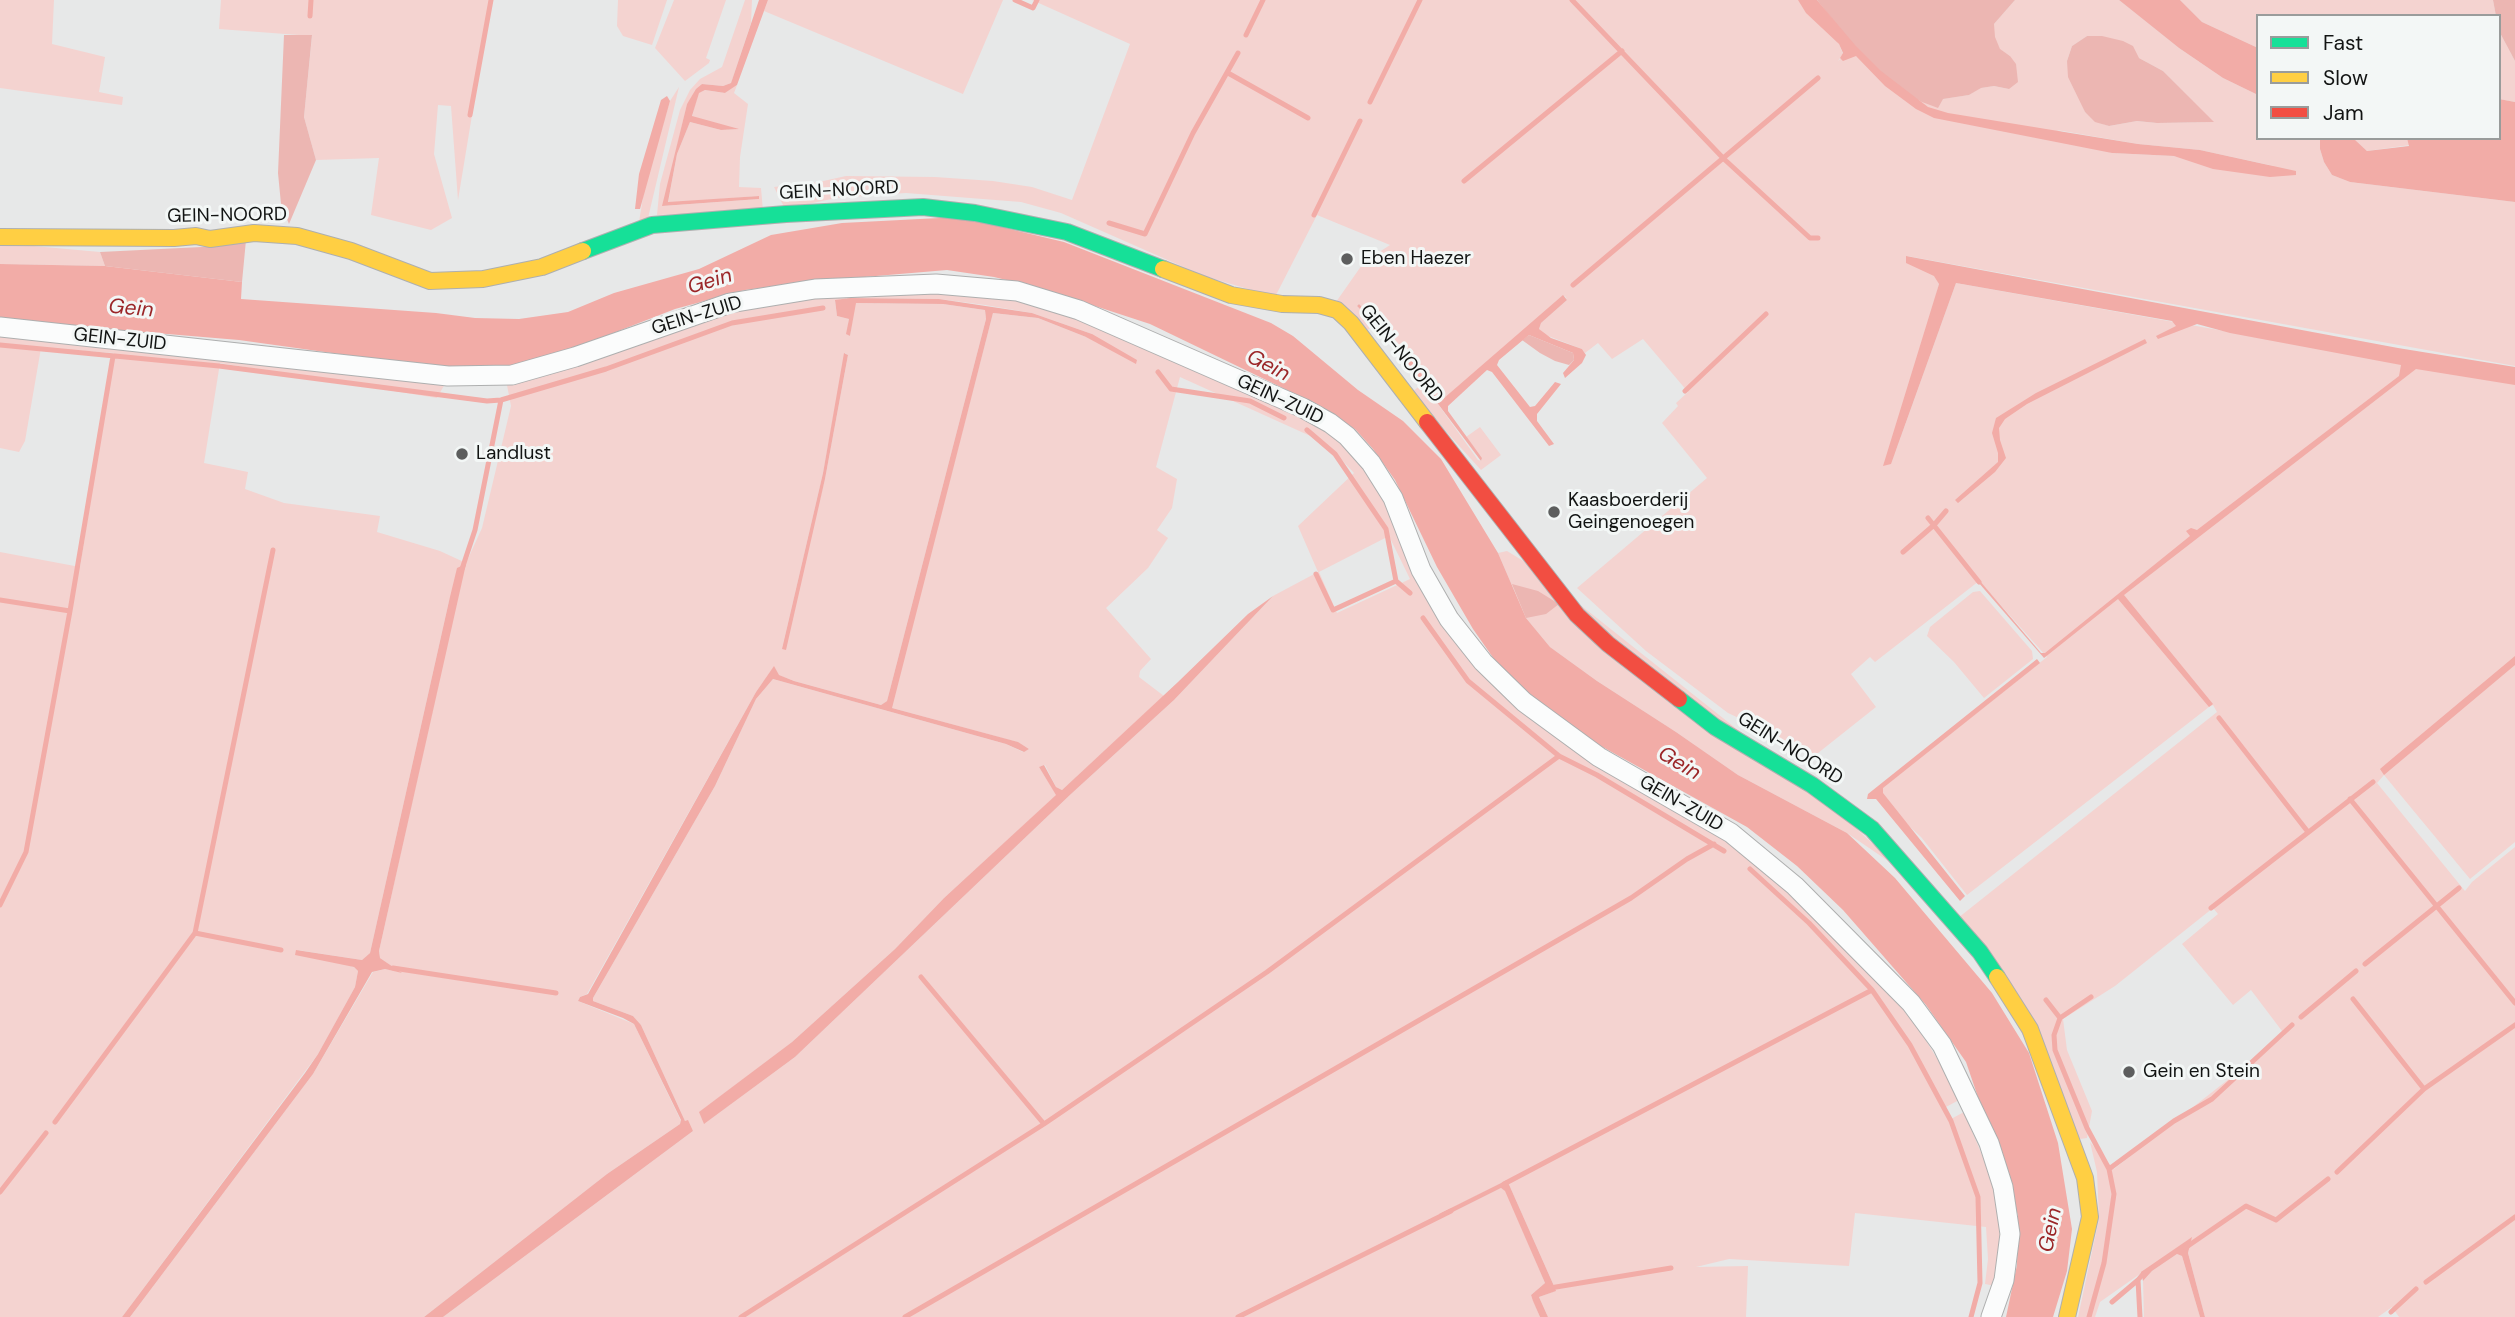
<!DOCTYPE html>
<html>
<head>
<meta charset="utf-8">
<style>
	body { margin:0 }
	#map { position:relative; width:2515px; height:1317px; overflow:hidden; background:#e7e8e8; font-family:"DM Sans",sans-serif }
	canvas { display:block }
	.legend { position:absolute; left:2256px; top:14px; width:245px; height:126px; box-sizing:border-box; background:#f3f7f6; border:2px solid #999c9b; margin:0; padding:9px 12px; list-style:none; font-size:21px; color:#121413 }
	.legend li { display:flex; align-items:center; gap:14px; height:35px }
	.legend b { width:35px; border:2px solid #999c9b }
</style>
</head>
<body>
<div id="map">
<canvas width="2515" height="1317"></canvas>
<ul class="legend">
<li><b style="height:9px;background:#16e098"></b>Fast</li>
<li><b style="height:9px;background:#ffcf43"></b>Slow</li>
<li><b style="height:9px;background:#f24e42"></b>Jam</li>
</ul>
</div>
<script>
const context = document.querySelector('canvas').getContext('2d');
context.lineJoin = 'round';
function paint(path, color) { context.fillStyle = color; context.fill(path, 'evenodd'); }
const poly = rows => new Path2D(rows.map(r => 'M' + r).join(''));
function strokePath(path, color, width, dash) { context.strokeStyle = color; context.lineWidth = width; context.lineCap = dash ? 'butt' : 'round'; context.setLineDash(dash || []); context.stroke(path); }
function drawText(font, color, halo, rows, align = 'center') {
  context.font = font + ' "DM Sans",sans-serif'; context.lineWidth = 6; context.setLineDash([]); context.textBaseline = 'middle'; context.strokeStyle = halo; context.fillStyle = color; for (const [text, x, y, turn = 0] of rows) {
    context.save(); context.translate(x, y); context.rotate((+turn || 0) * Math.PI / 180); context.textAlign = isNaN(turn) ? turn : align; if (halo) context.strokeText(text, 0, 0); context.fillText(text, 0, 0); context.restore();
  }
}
paint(poly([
	[0,0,54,0,52,44,105,57,99,92,123,97,122,105,0,88],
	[221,0,491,0,458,200,451,106,438,105,434,154,452,218,431,230,371,215,379,158,316,160,304,117,312,36,219,29],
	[618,0,667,0,652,45,623,36,617,26],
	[674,0,726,0,706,58,710,60,709,63,685,81,655,48],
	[745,0,752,0,751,23,731,83,723,86,702,84,687,104,663,206,759,199,758,196,668,203,677,154,690,122,721,130,736,129,692,117,698,93,705,90,725,93,737,85,734,93,748,104,740,157,739,187,761,188,763,211,657,215,660,184,680,110,690,90,700,79,722,67],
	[768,0,1003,0,963,94,764,11],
	[1032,0,1809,0,1839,44,1843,54,1838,61,1852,48,1942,99,1969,95,1980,88,1994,86,2009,89,2010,56,2000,50,1994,37,1994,24,2015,0,2119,0,2179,48,2223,78,2258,95,2258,138,2320,138,2320,149,2324,162,2332,175,2350,182,2515,202,2515,366,1907,256,1936,274,1939,284,1895,453,1956,283,2515,383,2515,842,2470,879,2384,775,2377,783,2465,891,2472,882,2515,847,2515,1317,2399,1317,2392,1307,2378,1317,2205,1317,2188,1253,2191,1238,2100,1302,2095,1317,2078,1317,2099,1219,2097,1172,2090,1142,2114,1169,2285,1035,2251,990,2233,1005,2182,944,2218,914,2213,908,2115,986,2063,1019,2067,1050,2092,1111,2087,1138,2080,1139,1958,918,2217,712,2213,705,2209,707,1967,895,1921,837,1874,794,2047,657,1979,581,1875,662,1870,657,1851,674,1876,707,1813,757,1771,733,1728,713,1646,651,1577,588,1707,478,1662,423,1678,406,1676,403,1688,392,1643,339,1612,359,1598,343,1585,353,1582,349,1543,334,1539,329,1541,323,1567,300,1565,296,1448,396,1441,399,1436,397,1415,364,1388,333,1359,304,1357,306,1376,324,1366,331,1336,302,1364,262,1390,245,1317,215,1275,297,1204,276,1061,213,1021,202,906,193,836,198,785,209,774,187,819,182,846,176,935,177,993,181,1032,187,1072,200,1130,44],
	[2087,36,2139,58,2163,71,2213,122,2157,123,2137,121,2109,126,2095,121,2085,112,2067,61,2072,46],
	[2057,130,2138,144,2200,150,2274,166,2174,156,2112,153],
	[2180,0,2493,0,2496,16,2258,16,2258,48,2202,22],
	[2499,31,2515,61,2515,102,2499,99],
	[679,87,648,218,639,222,645,185,670,101],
	[2353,138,2407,138,2410,145,2367,151],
	[0,243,100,252,105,266,0,264],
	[822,292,1011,293,1164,352,1338,435,1360,457,1468,650,1780,878,1879,980,1919,1029,1947,1075,1959,1100,1946,1107,1951,1119,1964,1112,1996,1188,2005,1227,2000,1287,1985,1284,1988,1259,1986,1227,1855,1213,1849,1266,1729,1259,1696,1267,1748,1266,1746,1317,1548,1317,1539,1297,1555,1291,1554,1286,1507,1180,1441,1214,1451,1213,1501,1188,1506,1191,1545,1283,1531,1295,1540,1317,443,1317,693,1131,685,1121,641,1025,633,1016,593,1001,593,998,715,786,756,699,773,679,1006,744,1023,752,1029,749,1017,742,892,708,892,703,993,313,1038,318,1086,337,1092,334,1032,313,985,305,939,299,850,298,835,301,837,316,849,319,847,334,850,336,855,303,943,304,985,310,986,319,887,701,881,705,794,681,778,675,774,667,756,692,587,994,580,997,578,1001,634,1024,681,1121,680,1124,607,1174,424,1317,130,1317,313,1074,373,972,385,969,400,972,380,958,379,951,465,564,449,601,370,953,362,960,297,950,354,967,358,971,355,987,318,1054,122,1317,0,1317,0,552,80,567,114,353,41,348,25,441,19,452,0,448,0,330,446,382,437,398,220,363,204,463,248,472,245,489,284,503,380,516,377,532,440,551,466,563,482,528,511,406,506,380,648,330],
	[845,353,848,355,825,479,782,649,823,473],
	[1180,377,1317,439,1339,457,1354,473,1298,526,1318,572,1273,596,1174,700,1071,794,795,1057,705,1123,700,1112,792,1042,895,949,944,898,1057,795,1039,767,1045,765,1056,787,1062,790,1164,696,1139,677,1140,671,1151,659,1106,608,1148,568,1168,538,1157,530,1172,508,1177,479,1156,467],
	[1389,536,1410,579,1337,613,1319,572],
	[1423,383,1478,460,1481,461,1482,458,1466,437,1480,427,1501,455,1481,470,1411,393],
	[1507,551,1530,565,1820,795,1900,869,1847,833,1738,775,1676,732,1597,681,1550,647,1526,618,1498,553],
	[1980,591,2032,651,2033,659,1984,698,1954,662,1927,636,1930,627,1973,592],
	[2177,1254,2182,1256,2200,1317,2144,1317,2143,1281,2152,1271]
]), '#f4d3d0');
paint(poly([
	[1817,0,2015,0,1994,24,1995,37,2000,49,2010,56,2016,64,2018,82,2009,89,1994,86,1981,88,1969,95,1943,99,1938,108,1922,102,1903,91,1866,62],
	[2493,0,2515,0,2515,61,2499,31,2499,16,2496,16],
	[284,35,312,35,304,117,316,160,289,224,281,204,278,173],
	[2087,36,2102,36,2123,41,2133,46,2139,58,2163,71,2214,122,2157,123,2137,121,2109,126,2095,122,2085,112,2068,77,2067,61,2072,46],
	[246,240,242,282,105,266,100,252,222,246],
	[1529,335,1573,353,1574,360,1569,365,1555,361,1540,353,1522,340],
	[1512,584,1538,591,1559,604,1546,614,1526,618]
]), '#ecb6b2');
paint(poly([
	[759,0,768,0,737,85,725,93,705,90,699,93,692,116,739,129,721,130,690,122,677,154,668,202,759,196,759,199,662,206,687,104,696,89,702,84,723,86,731,83],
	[1798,0,1817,0,1855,45,1881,71,1928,107,1948,113,2138,144,2200,150,2296,171,2296,175,2270,177,2213,169,2174,156,2112,153,1934,118,1916,109,1885,86,1856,56,1843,61,1840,58,1843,53,1839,44,1806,13],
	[2119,0,2180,0,2202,22,2258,48,2258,95,2223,78,2179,48],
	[667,96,670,101,640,209,635,209,639,174,661,100],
	[2499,99,2515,102,2515,202,2350,182,2332,175,2324,162,2320,149,2320,138,2353,138,2367,151,2409,146,2407,138,2499,138],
	[959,217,1064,242,1271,323,1293,336,1358,390,1403,421,1441,459,1498,553,1526,618,1550,647,1597,681,1676,732,1738,775,1847,833,1895,878,1992,993,2029,1053,2058,1143,2072,1229,2067,1271,2053,1317,2006,1317,2017,1265,2018,1216,2002,1156,1981,1106,1966,1062,1926,1005,1843,910,1797,866,1747,827,1590,740,1532,698,1501,669,1473,629,1437,567,1395,480,1373,449,1356,430,1333,414,1289,391,1150,324,1043,289,994,277,947,270,805,282,745,290,675,309,549,358,519,366,432,367,239,340,0,320,0,264,105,266,242,282,241,299,436,313,475,318,519,319,568,312,614,293,699,269,771,235,842,223],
	[1906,256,2398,348,2515,367,2515,385,2416,369,2124,595,2213,704,2209,707,2118,599,2044,658,1978,582,1980,581,2041,653,2045,653,2190,536,2186,531,2191,528,2197,530,2399,376,2401,365,2230,333,2197,324,2158,339,2156,336,2176,326,2172,321,1956,283,1891,464,1883,466,1939,284,1934,276,1906,263],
	[1563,295,1567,300,1541,323,1539,329,1551,338,1582,349,1586,355,1582,363,1565,378,1563,373,1574,360,1573,353,1529,335,1499,360,1497,365,1530,407,1535,406,1555,382,1561,384,1537,414,1537,421,1554,444,1549,446,1492,372,1487,370,1448,406,1448,411,1482,458,1481,461,1387,336,1357,306,1359,304,1388,333,1415,364,1436,397,1443,399],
	[850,298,939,299,1032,313,1092,334,1137,360,1136,364,1086,337,1038,318,993,313,892,708,1018,742,1029,749,1024,752,1006,744,773,679,756,699,715,786,593,998,593,1001,633,1016,641,1025,685,1121,688,1120,693,1131,443,1317,424,1317,607,1174,680,1124,681,1120,634,1024,623,1018,578,1001,580,997,588,994,756,692,774,666,779,675,794,681,881,705,887,701,986,319,985,310,943,304,856,303,850,336,846,334,849,319,837,316,835,300],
	[2145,339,2147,343,2027,404,2005,419,1999,428,2000,440,2006,458,1995,472,1958,503,1955,500,1998,462,1998,453,1992,433,1996,418,2036,393],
	[844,353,848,355,825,479,786,650,782,649,823,473],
	[466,564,379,951,380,958,402,973,385,969,372,972,313,1074,130,1317,122,1317,305,1073,318,1054,355,987,358,971,354,967,295,955,296,950,362,960,370,953,449,601,457,568],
	[1273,596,1174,700,1071,794,795,1057,704,1124,699,1112,792,1042,895,949,944,898,1056,795,1039,767,1044,765,1056,787,1062,790,1178,682,1248,614],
	[2515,656,2515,665,2384,775,2380,769,2387,763],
	[2037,659,2040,663,1883,788,1883,793,1965,896,1960,901,1876,799,1867,799,1868,794],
	[1507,1180,1554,1286,1556,1291,1539,1297,1548,1317,1540,1317,1533,1301,1531,1295,1545,1283,1505,1191,1501,1188,1451,1213,1439,1214],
	[2192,1237,2188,1253,2205,1317,2200,1317,2182,1256,2177,1254,2152,1271,2143,1281,2141,1272]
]), '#f2aca7');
strokePath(poly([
	[1015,0,1033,8,1037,0],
	[1572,0,1724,159,1810,238,1818,238],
	[310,16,311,0],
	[1246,35,1263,0],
	[1228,73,1308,118],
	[1370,102,1420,0],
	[470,115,491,0],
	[1464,181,1622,51],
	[1314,215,1360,121],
	[1109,223,1145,234,1193,133,1238,53],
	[1573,285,1818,78],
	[0,345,219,366,487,401,501,400,606,369,732,323,823,308],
	[1158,372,1171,389,1250,401,1284,418],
	[1685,391,1766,314],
	[1307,430,1335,454,1386,529,1396,581,1410,593],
	[1928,518,1979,582],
	[1903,552,1934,525,1946,511],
	[462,569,475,530,501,400],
	[1316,574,1333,610,1396,581],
	[0,600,70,611,26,852,0,905],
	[70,611,113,356],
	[1423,618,1468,681,1559,756,1597,775,1724,851],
	[2219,718,2308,832],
	[2350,799,2515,1003],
	[1750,869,1809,923,1872,990,1910,1045,1951,1121,1978,1197,1980,1283,1971,1317],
	[2211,908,2373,782],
	[195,933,281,950],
	[2365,964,2459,888],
	[393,968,556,993],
	[2091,997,2060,1018,2054,1035,2055,1050,2087,1128,2109,1169],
	[2353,999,2424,1089],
	[2046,1000,2060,1018],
	[2301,1017,2356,971],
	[55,1122,195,933,273,550],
	[1044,1124,1267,972,1559,756],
	[2337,1172,2424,1089,2515,1025],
	[1504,1184,1872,990],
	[0,1192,46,1133],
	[2185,1248,2246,1206,2276,1220,2328,1179],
	[2426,1282,2515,1217],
	[1550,1288,1671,1268],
	[2112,1302,2138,1280],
	[2391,1312,2416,1289],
	[741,1317,1044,1124,921,977],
	[905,1317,1631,898,1687,859,1714,844],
	[1238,1317,1451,1211],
	[2089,1317,2104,1263,2114,1194,2109,1169,2174,1121,2212,1099,2292,1025],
	[2140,1317,2138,1280,2143,1274]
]), '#f2aca7', 5);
const street = poly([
	[0,327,448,376,512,375,575,357,730,303,815,289,936,284,1017,291,1079,310,1303,408,1330,423,1347,436,1371,463,1393,498,1421,570,1449,619,1483,662,1524,702,1599,757,1731,833,1795,886,1911,1003,1942,1045,1989,1143,2003,1187,2010,1234,2004,1280,1991,1317]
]);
const fast = poly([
	[583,251,652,225,786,214,923,207,975,213,1067,232,1163,269],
	[1679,699,1715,727,1812,785,1872,829,1980,952,1997,977]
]);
const slow = poly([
	[0,237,174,238,196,236,210,239,254,233,297,236,351,251,430,281,483,279,542,267,583,251],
	[1163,269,1231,295,1282,304,1319,305,1337,310,1351,323,1427,422],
	[1997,977,2030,1029,2085,1178,2090,1217,2067,1317]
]);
const jam = poly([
	[1427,422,1577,615,1608,644,1679,699]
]);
strokePath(street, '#aeafaf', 21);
strokePath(fast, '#aeafaf', 18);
strokePath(slow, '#aeafaf', 18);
strokePath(jam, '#aeafaf', 18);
strokePath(street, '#fbfcfc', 19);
strokePath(fast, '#16e098', 16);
strokePath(slow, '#ffcf43', 16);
strokePath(jam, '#f24e42', 16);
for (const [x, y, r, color] of [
	[1347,259,7,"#5d5e5e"],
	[462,454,7,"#5d5e5e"],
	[1554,512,7,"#5d5e5e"],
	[2129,1072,7,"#5d5e5e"]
]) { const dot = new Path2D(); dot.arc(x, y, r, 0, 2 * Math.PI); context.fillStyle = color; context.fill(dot); strokePath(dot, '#f3f7f6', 2.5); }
drawText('19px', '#121413', '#f3f7f6', [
	["GEIN-NOORD",839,191,-3],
	["GEIN-NOORD",227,216,-1],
	["GEIN-ZUID",697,316,-17],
	["GEIN-ZUID",120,340,6],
	["GEIN-NOORD",1401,354,51],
	["GEIN-ZUID",1280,400,25],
	["GEIN-NOORD",1790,749,32],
	["GEIN-ZUID",1681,804,30]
]);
drawText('19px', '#121413', '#f3f7f6', [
	["Eben Haezer",1361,259],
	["Landlust",476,454],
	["Kaasboerderij",1568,501],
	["Geingenoegen",1568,523],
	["Gein en Stein",2143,1072]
], 'left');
drawText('italic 21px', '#9b2628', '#f3f7f6', [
	["Gein",710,282,-17],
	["Gein",131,309,5],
	["Gein",1268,366,27],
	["Gein",1679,764,31],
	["Gein",2051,1230,-78]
]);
</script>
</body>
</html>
